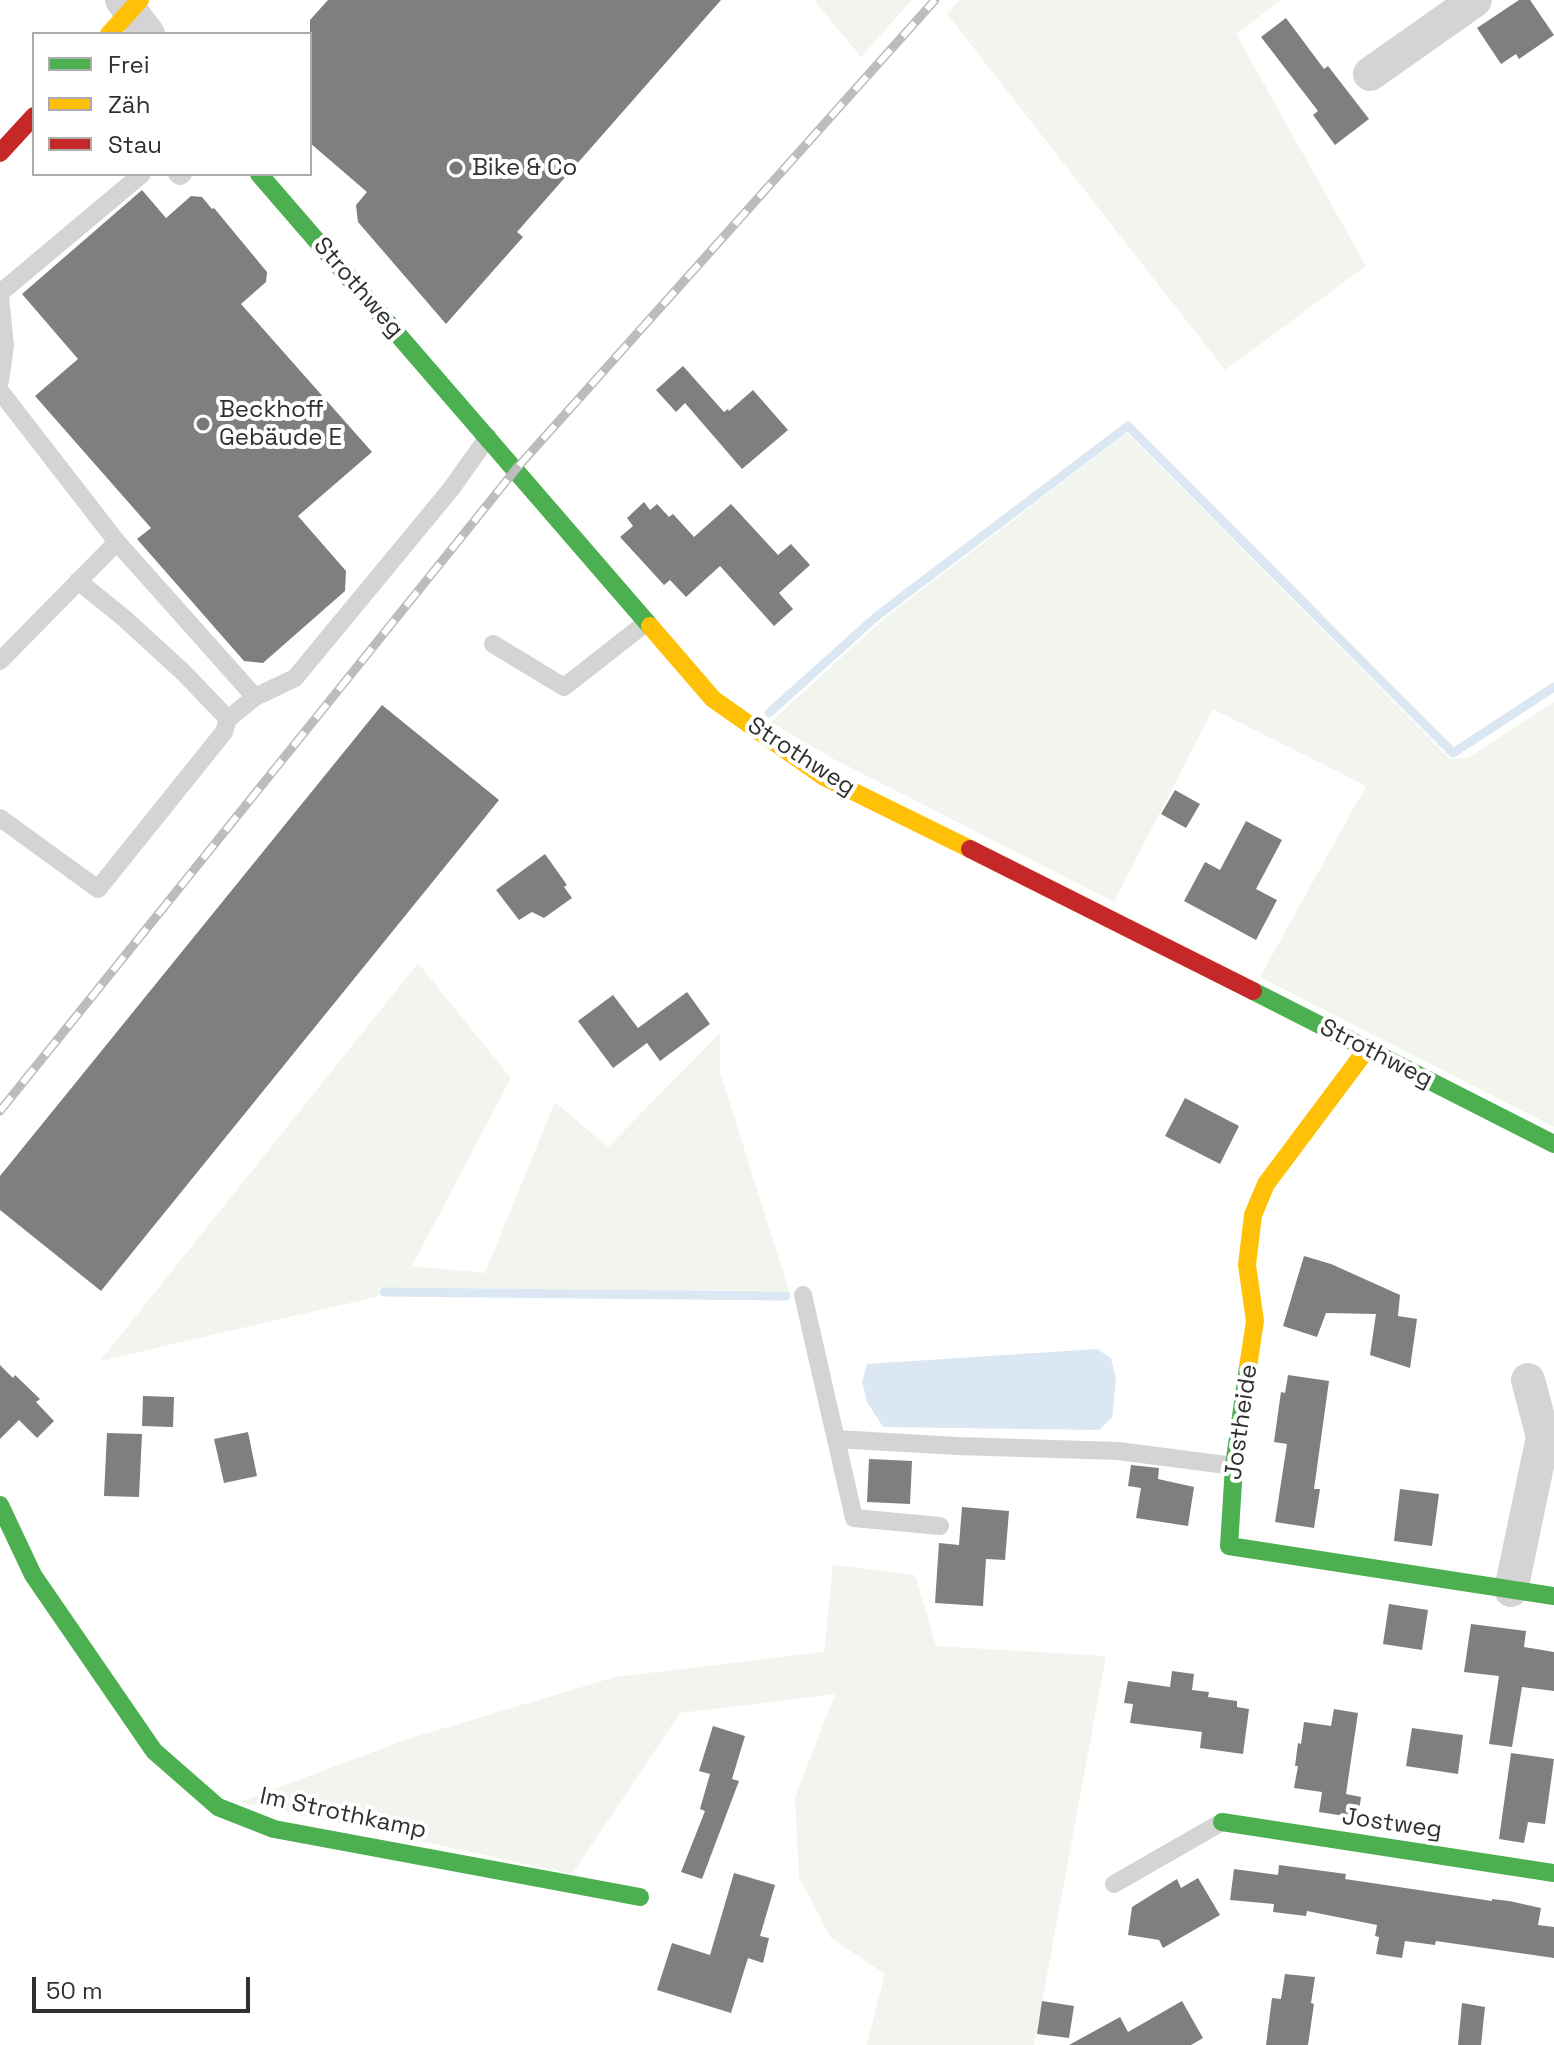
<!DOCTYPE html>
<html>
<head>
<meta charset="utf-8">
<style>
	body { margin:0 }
	#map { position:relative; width:1554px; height:2045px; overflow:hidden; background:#fff; font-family:"Space Grotesk",sans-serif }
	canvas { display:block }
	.legend { position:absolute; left:32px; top:32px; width:280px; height:144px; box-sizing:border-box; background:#fff; border:2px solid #acacac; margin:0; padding:10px 14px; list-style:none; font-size:24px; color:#303030 }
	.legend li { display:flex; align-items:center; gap:16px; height:40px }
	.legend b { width:40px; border:2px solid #acacac }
	.scale { position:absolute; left:32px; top:1977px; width:218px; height:36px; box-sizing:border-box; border:4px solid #303030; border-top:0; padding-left:10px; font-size:24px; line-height:28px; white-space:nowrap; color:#303030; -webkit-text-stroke:6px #fff; paint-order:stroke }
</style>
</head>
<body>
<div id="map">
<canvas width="1554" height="2045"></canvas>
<ul class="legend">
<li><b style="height:10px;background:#4caf50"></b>Frei</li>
<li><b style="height:10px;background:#ffc107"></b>Zäh</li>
<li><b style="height:10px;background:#c62828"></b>Stau</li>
</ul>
<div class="scale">50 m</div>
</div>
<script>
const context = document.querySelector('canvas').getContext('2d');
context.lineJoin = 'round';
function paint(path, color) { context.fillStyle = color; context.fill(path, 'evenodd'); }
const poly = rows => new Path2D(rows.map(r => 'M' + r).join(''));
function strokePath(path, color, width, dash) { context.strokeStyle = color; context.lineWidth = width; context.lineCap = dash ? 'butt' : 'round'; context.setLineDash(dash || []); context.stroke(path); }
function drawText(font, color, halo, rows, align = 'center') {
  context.font = font + ' "Space Grotesk",sans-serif'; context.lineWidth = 8; context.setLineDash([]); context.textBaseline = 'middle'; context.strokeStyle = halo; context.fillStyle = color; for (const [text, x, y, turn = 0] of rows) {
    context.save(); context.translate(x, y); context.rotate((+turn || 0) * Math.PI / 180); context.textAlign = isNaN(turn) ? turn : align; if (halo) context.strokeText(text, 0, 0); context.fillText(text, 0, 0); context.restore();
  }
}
paint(poly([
	[814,0,912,0,861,57],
	[959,0,1281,0,1236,34,1366,266,1225,370,947,14],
	[1127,433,1450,759,1468,758,1554,702,1554,1127,1260,977,1366,786,1213,709,1114,902,830,757,771,722,881,621],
	[418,963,511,1078,412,1266,485,1273,555,1102,608,1147,720,1033,720,1072,789,1291,378,1288,380,1296,100,1361],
	[833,1565,915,1575,936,1646,1106,1656,1034,2045,867,2045,885,1974,831,1938,799,1877,795,1797,835,1694,680,1713,572,1874,240,1802,408,1739,615,1677,824,1652]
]), '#f1f5ed');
paint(poly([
	[1097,1349,1111,1358,1116,1379,1112,1418,1099,1430,883,1427,867,1402,862,1382,867,1364]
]), '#dbe7f2');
strokePath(poly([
	[769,713,877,616,1128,426,1453,753,1554,687],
	[384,1292,786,1296]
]), '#dbe7f2', 9);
paint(poly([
	[328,0,721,0,517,232,523,237,446,324,358,222,356,205,367,192,310,143,310,20],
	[1519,0,1530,0,1554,35,1519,59,1516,54,1501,64,1477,28],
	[1286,18,1324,69,1328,66,1369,119,1335,145,1313,115,1318,111,1261,37],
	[142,190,166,218,191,196,202,197,212,209,214,208,267,272,266,282,241,304,372,452,298,516,346,571,345,591,263,663,244,661,137,539,151,528,35,396,78,359,22,294],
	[683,366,724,412,728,409,729,411,753,390,788,430,742,469,685,403,676,412,656,390],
	[644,502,650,510,657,504,669,517,673,514,694,537,731,504,778,555,791,544,810,565,779,593,793,609,774,626,720,566,686,597,670,580,664,585,620,537,633,526,627,518],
	[382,705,499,800,101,1291,0,1210,0,1176],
	[1175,790,1200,804,1186,828,1161,814],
	[1246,821,1282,840,1256,889,1277,900,1256,940,1184,901,1205,862,1220,870],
	[545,854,567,885,564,887,572,898,544,918,532,912,519,920,496,890],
	[687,992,710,1024,660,1061,647,1043,613,1068,578,1021,613,995,638,1028],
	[1185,1098,1239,1126,1220,1164,1165,1136],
	[1304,1256,1331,1264,1400,1295,1398,1316,1417,1319,1410,1368,1370,1355,1376,1314,1326,1313,1317,1337,1283,1326],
	[0,1365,13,1378,15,1375,40,1399,36,1402,54,1421,37,1438,19,1420,0,1439],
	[1288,1375,1329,1381,1314,1489,1320,1489,1314,1528,1275,1522,1287,1444,1274,1442,1281,1392,1285,1393],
	[143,1396,174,1397,173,1427,142,1426],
	[248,1432,257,1476,224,1483,214,1439],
	[107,1433,142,1434,139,1497,104,1496],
	[869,1459,912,1461,910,1504,867,1502],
	[1131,1465,1159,1468,1158,1479,1194,1487,1188,1526,1136,1518,1141,1488,1128,1486],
	[1400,1489,1439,1494,1432,1546,1394,1541],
	[962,1507,1009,1511,1005,1560,986,1559,983,1606,935,1603,939,1543,959,1545],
	[1389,1604,1428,1610,1422,1650,1383,1644],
	[1471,1624,1526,1631,1524,1647,1554,1652,1554,1691,1522,1687,1512,1747,1489,1744,1499,1676,1464,1672],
	[1172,1671,1194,1674,1192,1690,1209,1692,1208,1697,1237,1701,1237,1707,1249,1709,1243,1754,1200,1748,1202,1732,1130,1723,1133,1704,1124,1703,1128,1681,1170,1687],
	[1334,1709,1358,1713,1346,1794,1361,1797,1358,1818,1319,1812,1322,1792,1294,1788,1298,1766,1295,1766,1298,1743,1301,1744,1304,1722,1331,1726],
	[713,1726,745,1736,732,1779,739,1781,702,1879,681,1872,705,1811,700,1809,710,1774,699,1771],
	[1412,1728,1463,1735,1458,1774,1406,1766],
	[1511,1753,1554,1759,1545,1824,1528,1822,1524,1843,1499,1839],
	[1279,1865,1346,1874,1345,1879,1492,1901,1492,1899,1509,1901,1541,1908,1538,1925,1554,1927,1554,1958,1436,1941,1435,1945,1405,1941,1402,1958,1376,1954,1379,1937,1375,1936,1377,1925,1307,1911,1306,1916,1273,1912,1274,1904,1230,1900,1234,1869,1278,1875],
	[734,1873,775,1885,760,1936,769,1938,763,1963,748,1958,731,2013,657,1990,672,1943,710,1955],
	[1198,1878,1220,1915,1163,1948,1159,1940,1128,1935,1132,1907,1177,1879,1181,1888],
	[1285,1974,1315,1977,1311,2003,1314,2004,1308,2045,1266,2045,1272,1998,1281,1999],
	[1042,2001,1074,2006,1069,2038,1037,2034],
	[1182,2001,1203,2038,1191,2045,1069,2045,1120,2017,1128,2032],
	[1462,2003,1485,2007,1481,2045,1458,2045]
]), '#7f7f7f');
strokePath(poly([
	[177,174,180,176,183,174],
	[0,293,142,174],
	[0,296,5,346,0,381],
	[0,391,117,542,255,697,295,678,451,489,488,437],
	[78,581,124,618,184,673,228,719,255,697],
	[493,644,564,687,647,622],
	[0,661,117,542],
	[0,818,98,889,224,732,228,719],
	[803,1295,854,1518,940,1526],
	[836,1439,957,1446,1118,1451,1234,1466],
	[1114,1884,1222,1822]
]), '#d4d4d4', 18);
strokePath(poly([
	[122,0,148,34],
	[1370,74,1475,0],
	[1511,1590,1543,1437,1528,1380]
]), '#d4d4d4', 34);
strokePath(poly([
	[259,174,650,626],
	[1253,991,1554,1144],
	[1248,1367,1234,1466,1229,1546,1554,1596],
	[0,1505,33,1575,154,1751,218,1807,274,1829,640,1897],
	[1222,1822,1554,1873]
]), '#4caf50', 18);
strokePath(poly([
	[109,34,140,0],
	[650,626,713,699,824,777,970,849],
	[1248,1367,1255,1321,1247,1265,1253,1215,1266,1184,1367,1049]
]), '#ffc107', 18);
strokePath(poly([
	[0,153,34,116],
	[970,849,1253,991]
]), '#c62828', 18);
const rail = poly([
	[0,1111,516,469,935,0]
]);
strokePath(rail, '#bcbcbc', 9);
strokePath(rail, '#fff', 6, [18]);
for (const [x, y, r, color] of [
	[456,168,8,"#787878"],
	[203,424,8,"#787878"]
]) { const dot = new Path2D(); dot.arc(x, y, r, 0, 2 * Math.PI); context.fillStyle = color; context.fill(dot); strokePath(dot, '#fff', 3); }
drawText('24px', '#303030', '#fff', [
	["Bike & Co",472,168],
	["Beckhoff",219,410],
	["Gebäude E",219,438]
], 'left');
drawText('24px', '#303030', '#fff', [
	["Strothweg",358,288,49],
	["Strothweg",801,757,33],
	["Strothweg",1376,1054,27],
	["Jostheide",1242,1422,-82],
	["Im Strothkamp",343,1814,12],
	["Jostweg",1392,1824,8]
]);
</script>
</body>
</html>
